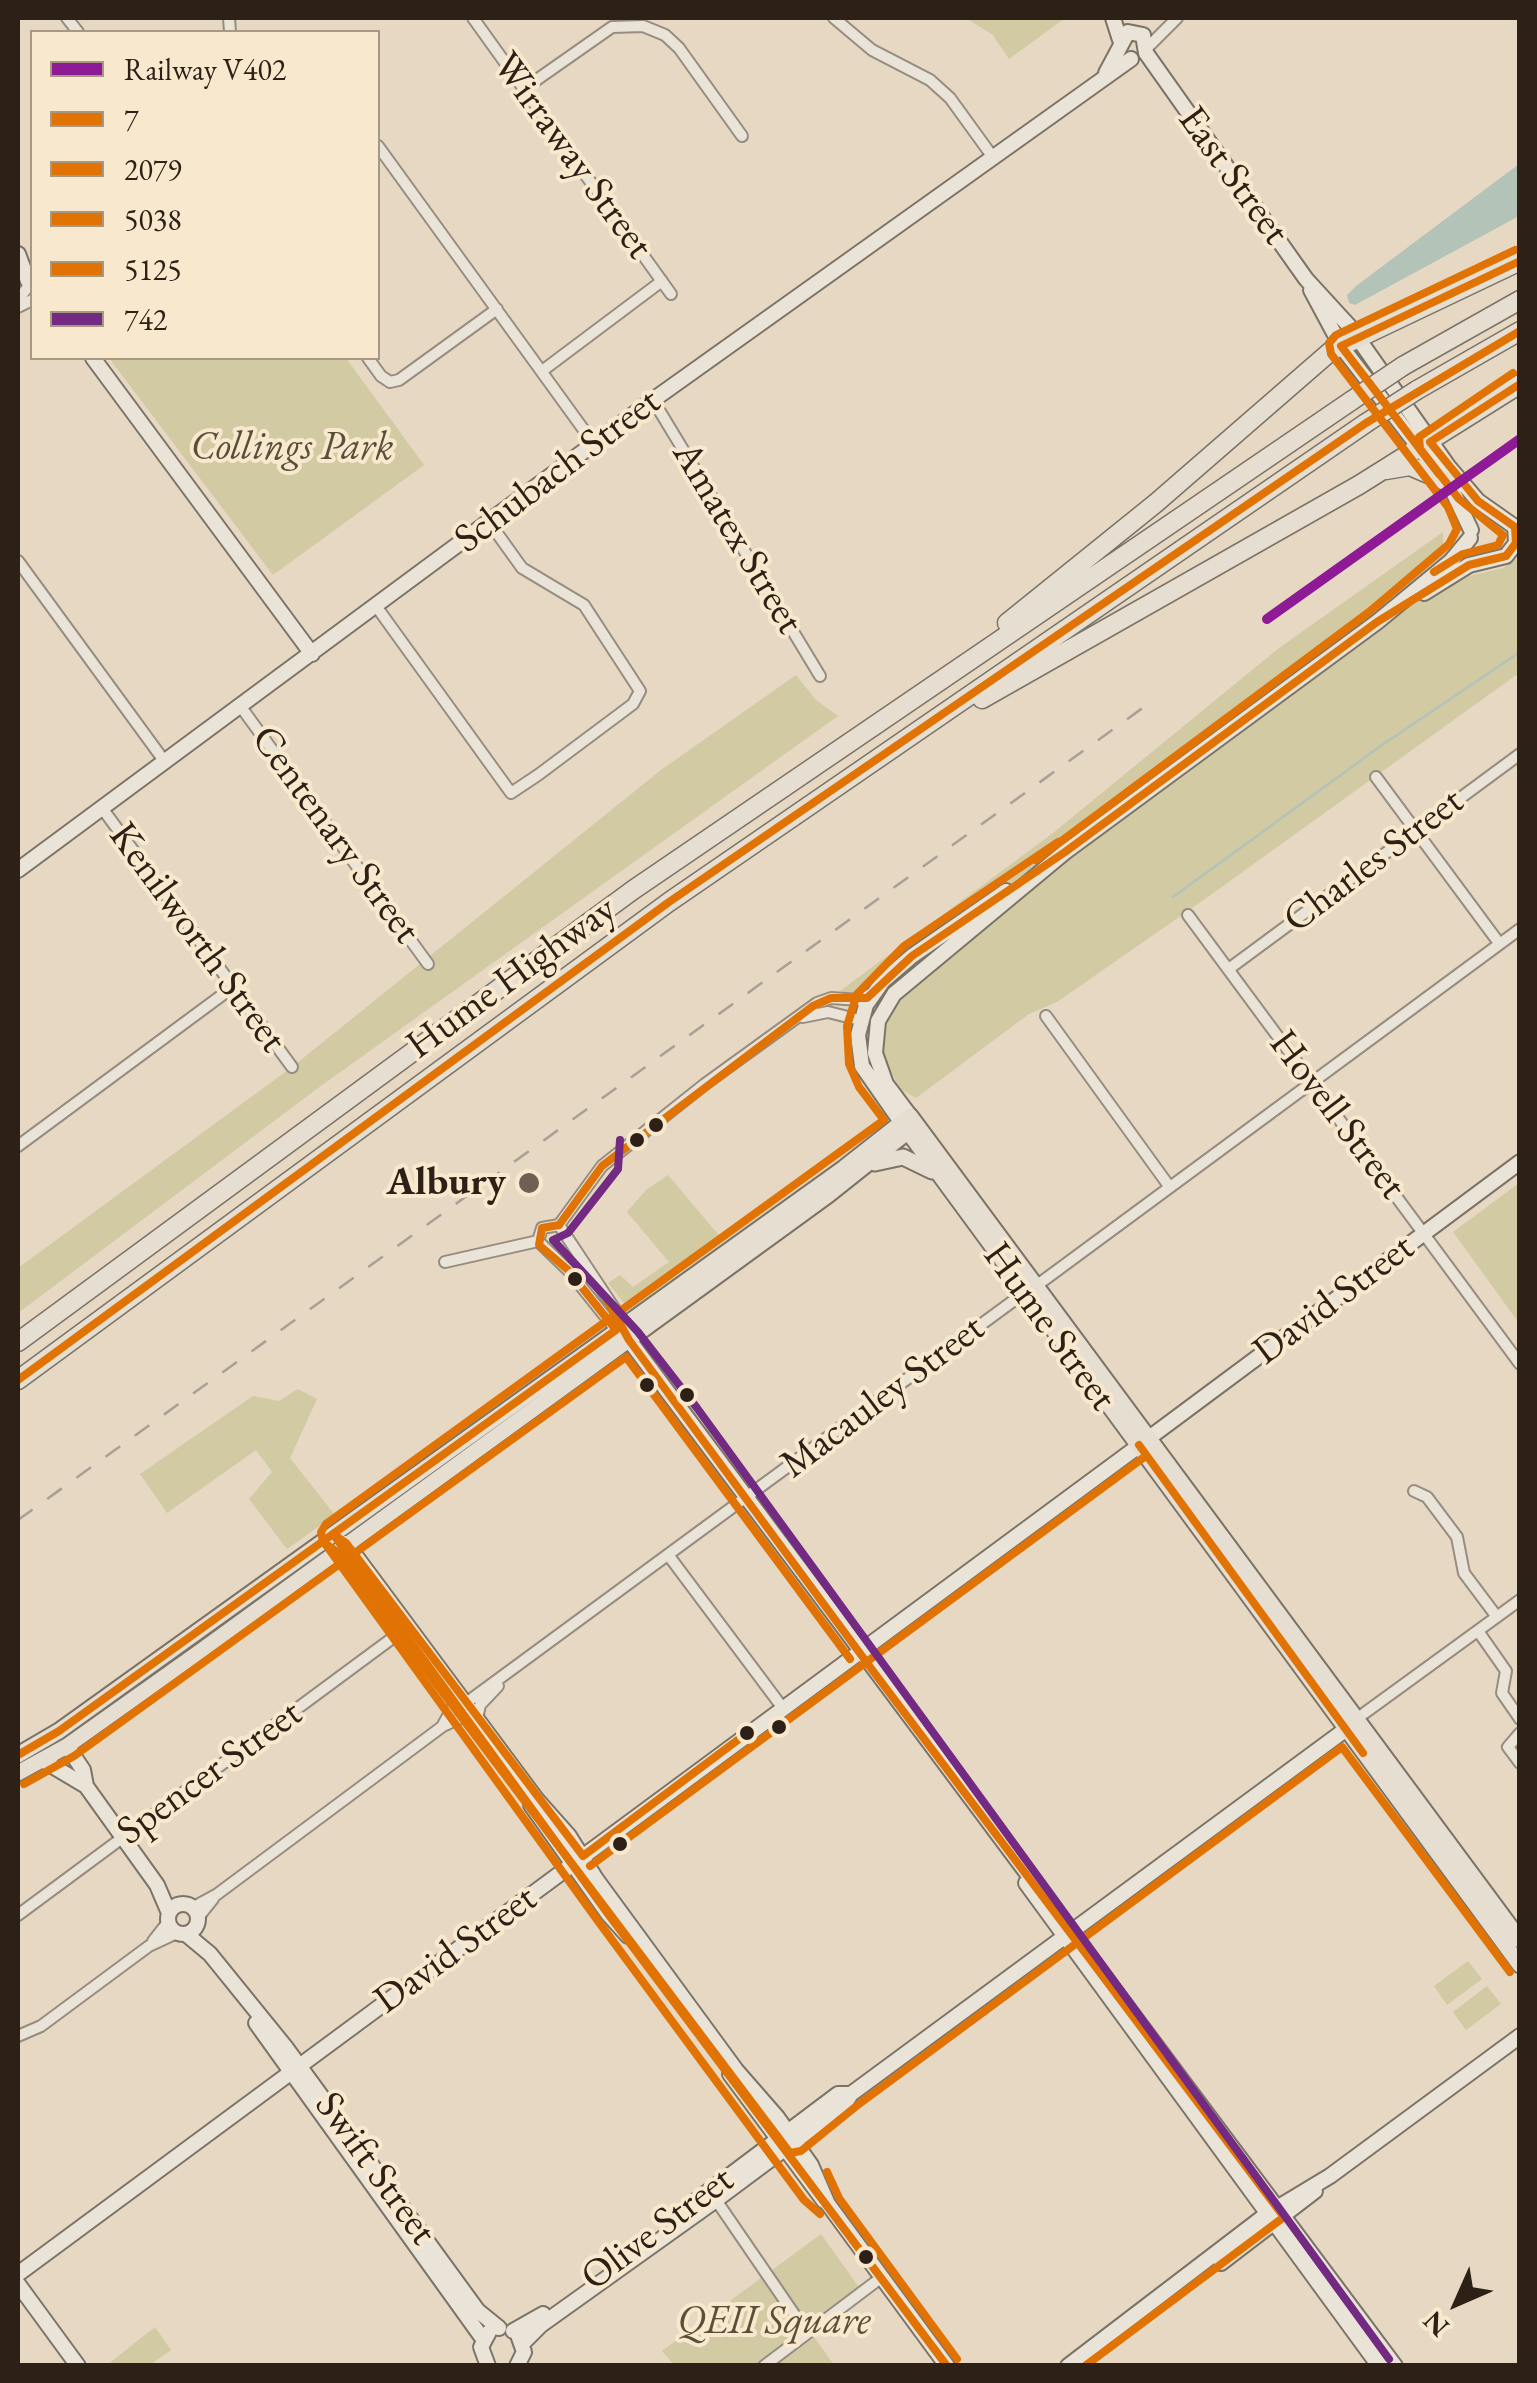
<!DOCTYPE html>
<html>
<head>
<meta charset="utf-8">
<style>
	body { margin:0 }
	#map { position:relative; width:1537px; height:2383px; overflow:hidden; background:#e6d8c2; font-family:"EB Garamond",serif }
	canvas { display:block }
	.frame { position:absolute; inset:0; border:20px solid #2d2016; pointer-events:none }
	.legend { position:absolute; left:30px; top:30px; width:350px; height:330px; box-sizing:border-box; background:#f8e8ce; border:2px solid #a79884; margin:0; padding:12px 18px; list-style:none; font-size:30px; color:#2d2016 }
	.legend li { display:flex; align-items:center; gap:20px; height:50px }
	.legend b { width:50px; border:2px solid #a79884 }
	.north { position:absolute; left:1407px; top:2253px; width:100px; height:100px; -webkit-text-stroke:8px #f8e8ce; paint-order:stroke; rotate:225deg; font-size:28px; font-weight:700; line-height:40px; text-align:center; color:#2d2016 }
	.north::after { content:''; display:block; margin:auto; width:35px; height:45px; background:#2d2016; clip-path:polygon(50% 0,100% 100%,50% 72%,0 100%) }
</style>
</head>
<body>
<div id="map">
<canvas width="1537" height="2383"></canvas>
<div class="frame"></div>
<ul class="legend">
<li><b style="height:12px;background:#8f1a95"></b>Railway V402</li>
<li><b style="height:12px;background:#e07303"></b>7</li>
<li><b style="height:12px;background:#e07303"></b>2079</li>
<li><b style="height:12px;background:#e07303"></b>5038</li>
<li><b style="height:12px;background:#e07303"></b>5125</li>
<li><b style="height:12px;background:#732a82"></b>742</li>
</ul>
<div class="north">N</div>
</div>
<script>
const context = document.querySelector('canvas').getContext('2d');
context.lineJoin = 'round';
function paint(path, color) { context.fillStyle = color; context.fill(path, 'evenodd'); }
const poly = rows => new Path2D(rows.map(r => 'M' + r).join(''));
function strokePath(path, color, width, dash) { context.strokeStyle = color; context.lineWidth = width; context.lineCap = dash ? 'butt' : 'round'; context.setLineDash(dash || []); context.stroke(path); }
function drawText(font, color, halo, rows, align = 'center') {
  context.font = font + ' "EB Garamond",serif'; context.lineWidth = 8; context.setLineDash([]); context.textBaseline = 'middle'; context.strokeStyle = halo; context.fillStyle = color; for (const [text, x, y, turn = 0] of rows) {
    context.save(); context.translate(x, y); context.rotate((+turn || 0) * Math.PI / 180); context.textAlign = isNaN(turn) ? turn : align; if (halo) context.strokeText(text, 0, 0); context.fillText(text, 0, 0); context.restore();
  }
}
paint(poly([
	[966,18,1065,18,1009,59,993,35],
	[109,358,346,358,424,465,273,575],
	[1443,532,1443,548,1469,576,1503,568,1516,559,1519,565,1519,673,1205,899,1057,1002,1029,1014,916,1098,900,1089,882,1053,882,1028,893,1004,840,991,1053,833,1279,648],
	[796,675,816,700,838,716,318,1088,18,1313,18,1268,292,1067,661,770],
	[668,1175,722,1239,627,1307,608,1283,620,1275,633,1287,669,1262,627,1212,646,1190],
	[1519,1183,1519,1323,1453,1232],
	[298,1389,317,1399,290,1458,335,1515,287,1549,249,1499,272,1472,256,1450,167,1513,140,1474,253,1396,279,1401],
	[1468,1961,1482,1979,1447,2005,1434,1986],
	[1487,1986,1501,2004,1466,2030,1453,2012],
	[821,2234,866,2297,814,2337,834,2365,674,2365,662,2351],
	[155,2327,171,2350,150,2365,107,2365]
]), '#d1caa3');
paint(poly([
	[1519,164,1519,216,1355,305,1349,303,1347,295,1356,286]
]), '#b3c3b8');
strokePath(poly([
	[1173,897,1382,745,1520,652]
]), '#b3c3b8', 2.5);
const street = poly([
	[67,18,78,32],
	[229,18,230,32],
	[473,18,671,294],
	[834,18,872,50,930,80,950,98,992,156],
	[1148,47,1177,18],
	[525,88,612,27,643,26,665,35,679,48,742,136],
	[378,146,594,444],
	[18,300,27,288],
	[18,307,32,300],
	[368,358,381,376,390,382,399,380,497,309],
	[542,371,662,281],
	[653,400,820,676],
	[18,561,165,762],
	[376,606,511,793,538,775,633,704,640,691,584,605,522,568,489,522],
	[241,707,428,964],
	[1376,777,1499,943],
	[102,808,292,1067],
	[1188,915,1520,1364],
	[1230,968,1520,754],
	[1046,1016,1169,1186],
	[803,1017,828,1012,860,1020],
	[18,1146,233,987],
	[559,1225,602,1166,705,1084,817,1003,831,998,860,1000,872,993],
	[559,1225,624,1323],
	[538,1241,568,1270,616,1330],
	[538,1241,542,1228,559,1225],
	[445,1262,538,1241],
	[1036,1286,1520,929],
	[1414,1491,1427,1497,1457,1537,1464,1573,1497,1617],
	[669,1556,782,1707],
	[1478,1631,1506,1671,1502,1693,1520,1719],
	[466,1703,1024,1293],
	[477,1719,480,1705,498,1686],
	[1355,1720,1520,1600],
	[443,1725,455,1703],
	[1520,1733,1508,1747,1520,1763],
	[192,1908,216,1895,443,1726,465,1716],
	[18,1915,402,1631],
	[197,1919,213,1899],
	[153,1941,168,1922],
	[18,2036,41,2026,149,1946,177,1933],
	[716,2200,807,2333],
	[764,2366,882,2277]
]);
const secondary = poly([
	[1113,18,1120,40],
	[1146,53,1306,279,1350,327,1448,466,1478,501,1515,527,1516,543,1506,556,1469,565,1424,593],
	[1106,73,1128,32,1143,35,1146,53],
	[18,254,28,281],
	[1311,290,1341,346,1453,492,1471,530],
	[93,358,312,654],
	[18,870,653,400,1131,59],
	[910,1116,886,1084,875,1053,878,1021,894,994,1065,852,1377,622,1451,561,1470,538],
	[901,1122,862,1066,858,1035,866,1005,883,981,912,956,1006,891],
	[629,1340,1395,2366],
	[1149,1438,1520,1162],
	[346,1543,537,1800,569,1836,596,1879,736,2070,777,2117,811,2165,828,2204,947,2366],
	[67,1746,83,1770,86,1786],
	[44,1761,86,1786,157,1885,169,1913],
	[531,1805,608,1914,628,1936],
	[1026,1883,1379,2366],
	'168 1919a15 15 0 1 1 30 0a15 15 0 1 1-30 0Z',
	[186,1934,210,1954,287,2049,478,2311,499,2328],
	[256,2023,483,2339],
	[730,2074,824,2201],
	[677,2215,838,2094,851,2094],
	[1221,2263,1315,2191],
	[18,2274,1136,1448],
	[18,2284,78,2366],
	[513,2331,543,2314],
	[523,2343,541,2325,716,2200,845,2104,851,2094,1345,1730],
	[488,2366,481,2347,489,2332],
	[517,2366,524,2352,518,2335],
	[1068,2366,1267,2214,1330,2176,1520,2036]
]);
const primary = poly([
	[904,1126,1520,1965],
	[875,1163,903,1157,932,1171],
	[18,1755,59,1731,844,1168,910,1116,1520,1940],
	[18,1773,67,1746,198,1653,828,1195,916,1125]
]);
const highway = poly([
	[1403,366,1520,300],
	[1417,390,1520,331],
	[1386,470,1410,466,1445,481],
	[1007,623,1156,503,1331,351,1520,261],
	[982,699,1359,485,1520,384],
	[18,1342,633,890,1351,401],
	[18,1380,669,902,1366,423]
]);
strokePath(street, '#968c7f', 14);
strokePath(secondary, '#7c7367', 18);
strokePath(primary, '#7c7367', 19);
strokePath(highway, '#7c7367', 21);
strokePath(street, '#e9e3d8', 10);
strokePath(secondary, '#e9e3d8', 14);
strokePath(primary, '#e6ded1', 15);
strokePath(highway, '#e6ded1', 18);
strokePath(poly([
	[18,1520,1155,699]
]), '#a7a097', 2.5, [18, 18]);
const highwayBridge = poly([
	[1351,401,1403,366],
	[1366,423,1417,390]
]);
strokePath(highwayBridge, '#7c7367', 21, []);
strokePath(highwayBridge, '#e6ded1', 18);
strokePath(poly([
	[1439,474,1341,346,1520,261],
	[559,1225,542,1228,539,1245,568,1270,616,1330,333,1534,608,1914,947,2366],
	[559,1225,602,1166,813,1006,831,998,867,998,912,956,1065,852,1377,622,1469,565,1506,556,1516,543,1515,527,1478,501,1430,442,1520,384],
	[607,1300,629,1340,873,1671,1284,2217,1085,2366]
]), '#e07303', 8);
strokePath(poly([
	[1139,1445,1363,1753],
	[326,1544,337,1552,790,2153,801,2151,859,2104,1342,1747,1510,1972],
	[24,1784,74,1756,626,1357,850,1659],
	[590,1866,1143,1458]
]), '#e07303', 8);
strokePath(poly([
	[1434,572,1463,554,1498,545,1503,535,1459,499,1420,449,1419,437,1513,373],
	[1036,860,1369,612,1449,544,1457,529,1448,507,1331,354,1329,343,1336,335,1515,250],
	[827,2172,839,2198,957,2359],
	[820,2214,804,2200,598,1921,323,1541,321,1532,326,1524,884,1120,859,1087,849,1064,847,1026,857,994,904,946,1058,842]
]), '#e07303', 8);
strokePath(poly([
	[18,1380,669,902,1366,423,1520,331],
	[333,1534,346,1543,583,1856,747,1733],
	[18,1755,59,1731,333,1534]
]), '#e07303', 8);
strokePath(poly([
	[620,1140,618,1169,568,1233,553,1240,638,1332,697,1408,1389,2359]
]), '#732a82', 8);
strokePath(poly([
	[1267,619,1520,439]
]), '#8f1a95', 10);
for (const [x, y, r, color] of [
	[656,1125,9,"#2d2016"],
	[637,1140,9,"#2d2016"],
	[529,1183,12,"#6e6052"],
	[575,1279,9,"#2d2016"],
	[647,1385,9,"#2d2016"],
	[687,1395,9,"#2d2016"],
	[779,1727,9,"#2d2016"],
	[747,1733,9,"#2d2016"],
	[620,1844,9,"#2d2016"],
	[866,2257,9,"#2d2016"]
]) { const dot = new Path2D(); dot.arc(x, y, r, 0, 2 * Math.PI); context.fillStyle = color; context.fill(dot); strokePath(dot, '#f8e8ce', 4); }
drawText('40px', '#2d2016', '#f8e8ce', [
	["Wirraway Street",572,156,54],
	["East Street",1233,176,54],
	["Schubach Street",558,471,-37],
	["Amatex Street",737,538,59],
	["Centenary Street",335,835,54],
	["Charles Street",1374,861,-37],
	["Kenilworth Street",197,938,54],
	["Hume Highway",512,978,-36],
	["Hovell Street",1337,1115,53],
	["David Street",1334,1300,-37],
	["Hume Street",1049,1327,54],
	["Macauley Street",883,1397,-37],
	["Spencer Street",210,1773,-36],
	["David Street",456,1950,-36],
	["Swift Street",375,2169,54],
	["Olive Street",658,2229,-37]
]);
drawText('italic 40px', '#595039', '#f8e8ce', [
	["Collings Park",292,448],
	["QEII Square",774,2322]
]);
drawText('bold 40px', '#2d2016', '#f8e8ce', [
	["Albury",506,1183]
], 'right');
</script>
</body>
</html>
